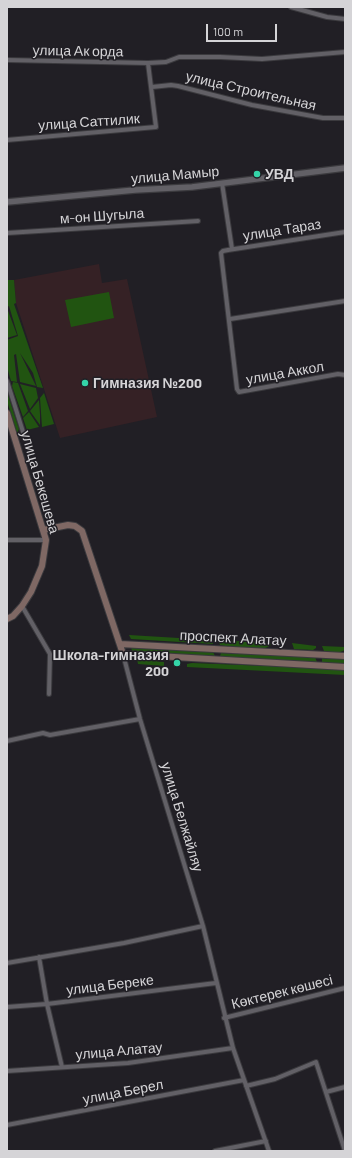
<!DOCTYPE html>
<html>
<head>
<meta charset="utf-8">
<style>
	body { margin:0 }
	#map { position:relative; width:352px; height:1158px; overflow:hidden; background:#211f25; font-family:Barlow,sans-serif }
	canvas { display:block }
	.frame { position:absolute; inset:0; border:8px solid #d5d4d7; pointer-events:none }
	.scale { position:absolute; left:206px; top:24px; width:71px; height:18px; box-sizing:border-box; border:2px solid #d5d4d7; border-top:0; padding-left:5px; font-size:12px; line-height:14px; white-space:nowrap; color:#d5d4d7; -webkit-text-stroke:3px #211f25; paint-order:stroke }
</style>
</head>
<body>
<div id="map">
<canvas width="352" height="1158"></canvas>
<div class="frame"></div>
<div class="scale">100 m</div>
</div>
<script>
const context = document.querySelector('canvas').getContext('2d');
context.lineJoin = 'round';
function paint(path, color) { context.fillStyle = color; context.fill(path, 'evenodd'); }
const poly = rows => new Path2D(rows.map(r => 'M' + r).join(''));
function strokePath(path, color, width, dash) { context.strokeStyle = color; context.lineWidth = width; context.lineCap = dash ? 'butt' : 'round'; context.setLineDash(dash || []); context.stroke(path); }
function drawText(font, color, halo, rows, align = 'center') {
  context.font = font + ' Barlow,sans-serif'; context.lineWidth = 3; context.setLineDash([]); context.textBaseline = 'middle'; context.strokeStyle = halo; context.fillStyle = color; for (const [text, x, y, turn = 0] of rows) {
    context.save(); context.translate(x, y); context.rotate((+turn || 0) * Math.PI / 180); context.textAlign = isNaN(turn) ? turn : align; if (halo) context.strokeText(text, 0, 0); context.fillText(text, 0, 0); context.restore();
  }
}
paint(poly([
	[99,264,102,283,127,279,157,417,60,438,16,303,14,280]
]), '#352125');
paint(poly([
	[7,280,14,280,16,303,14,304,43,388,37,387,33,373,20,353,36,386,20,382,16,354,14,355,17,382,11,381,7,367,7,340,18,336,9,306,7,307],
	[109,292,114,318,71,327,65,300],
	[7,308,17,335,7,338],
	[13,382,18,383,28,411,23,417,12,386],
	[20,384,36,388,38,398,30,409],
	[7,392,19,429,17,433,7,401],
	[44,393,54,424,42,427,40,398],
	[39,400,40,414,40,425,30,411],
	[29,412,39,427,27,430,23,418],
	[129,635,212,640,213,644,131,639],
	[218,640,270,643,271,645,262,650,225,646,220,645],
	[292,643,316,646,316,648,313,650,294,649],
	[131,646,213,652,215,656,132,652],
	[322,646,345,647,345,650,338,653,324,651],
	[221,653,315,657,317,662,221,658,220,656],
	[322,658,345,659,345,664,324,663,322,662],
	[137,659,164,662,164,666,138,664],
	[192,663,345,669,345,675,187,667,187,664]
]), '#215411');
const minor = poly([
	[291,7,327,17,345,19],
	[7,60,148,63,166,62,179,57,220,57,262,59,345,52],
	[152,87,171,85,178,86,252,105,323,118,345,118],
	[7,140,156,127,148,63],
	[222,183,232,249],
	[345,232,228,250,223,251,221,253,237,389,239,392,338,374,345,375],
	[7,233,198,221],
	[230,319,345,301],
	[7,381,24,435],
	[7,540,46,540],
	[22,606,50,654,49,694],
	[123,654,140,719,203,926,233,1048,269,1151],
	[7,741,43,733,50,735,140,719],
	[39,957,47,1004,62,1067],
	[7,963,124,943,203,926],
	[7,1007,47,1004,216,983],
	[224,1018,345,988],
	[7,1071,128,1063,233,1048],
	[246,1086,275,1079,316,1062,345,1151],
	[326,1092,345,1087],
	[7,1125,244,1080],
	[215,1151,266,1141]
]);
const tertiary = poly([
	[7,202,135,190,192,187,345,168]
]);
const secondary = poly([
	[7,413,46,540,42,566,31,592,22,606,13,616,7,619],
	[43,530,68,525,75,526,82,531,123,654,345,667],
	[120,644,345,656]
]);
strokePath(minor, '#3b3a3e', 6);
strokePath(tertiary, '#3b3a3e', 8);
strokePath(secondary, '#3b3a3e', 8);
strokePath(minor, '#626066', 4);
strokePath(tertiary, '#626066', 5.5);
strokePath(secondary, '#7f6864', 6);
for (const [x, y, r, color] of [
	[257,174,4,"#34d4a8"],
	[85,383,4,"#34d4a8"],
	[177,663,4,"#34d4a8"]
]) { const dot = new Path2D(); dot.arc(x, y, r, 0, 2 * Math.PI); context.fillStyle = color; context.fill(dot); strokePath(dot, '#211f25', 1.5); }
drawText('14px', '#d5d4d7', '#211f25', [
	["улица Ак орда",78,51,1],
	["улица Строительная",251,91,13],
	["улица Саттилик",89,122,-4],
	["улица Мамыр",175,175,-5],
	["м-он Шугыла",102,216,-4],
	["улица Тараз",282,230,-9],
	["улица Аккол",285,373,-10],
	["улица Бекешева",40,482,74],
	["проспект Алатау",233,638,3],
	["улица Белжайляу",182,817,73],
	["улица Береке",110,985,-7],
	["Көктерек көшесі",282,992,-14],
	["улица Алатау",119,1051,-5],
	["улица Берел",123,1092,-11]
]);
drawText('bold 14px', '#d5d4d7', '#211f25', [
	["УВД",265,174],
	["Гимназия №200",93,383],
	["Школа-гимназия",169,655,"right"],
	["200",169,671,"right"]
], 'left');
</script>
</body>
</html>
